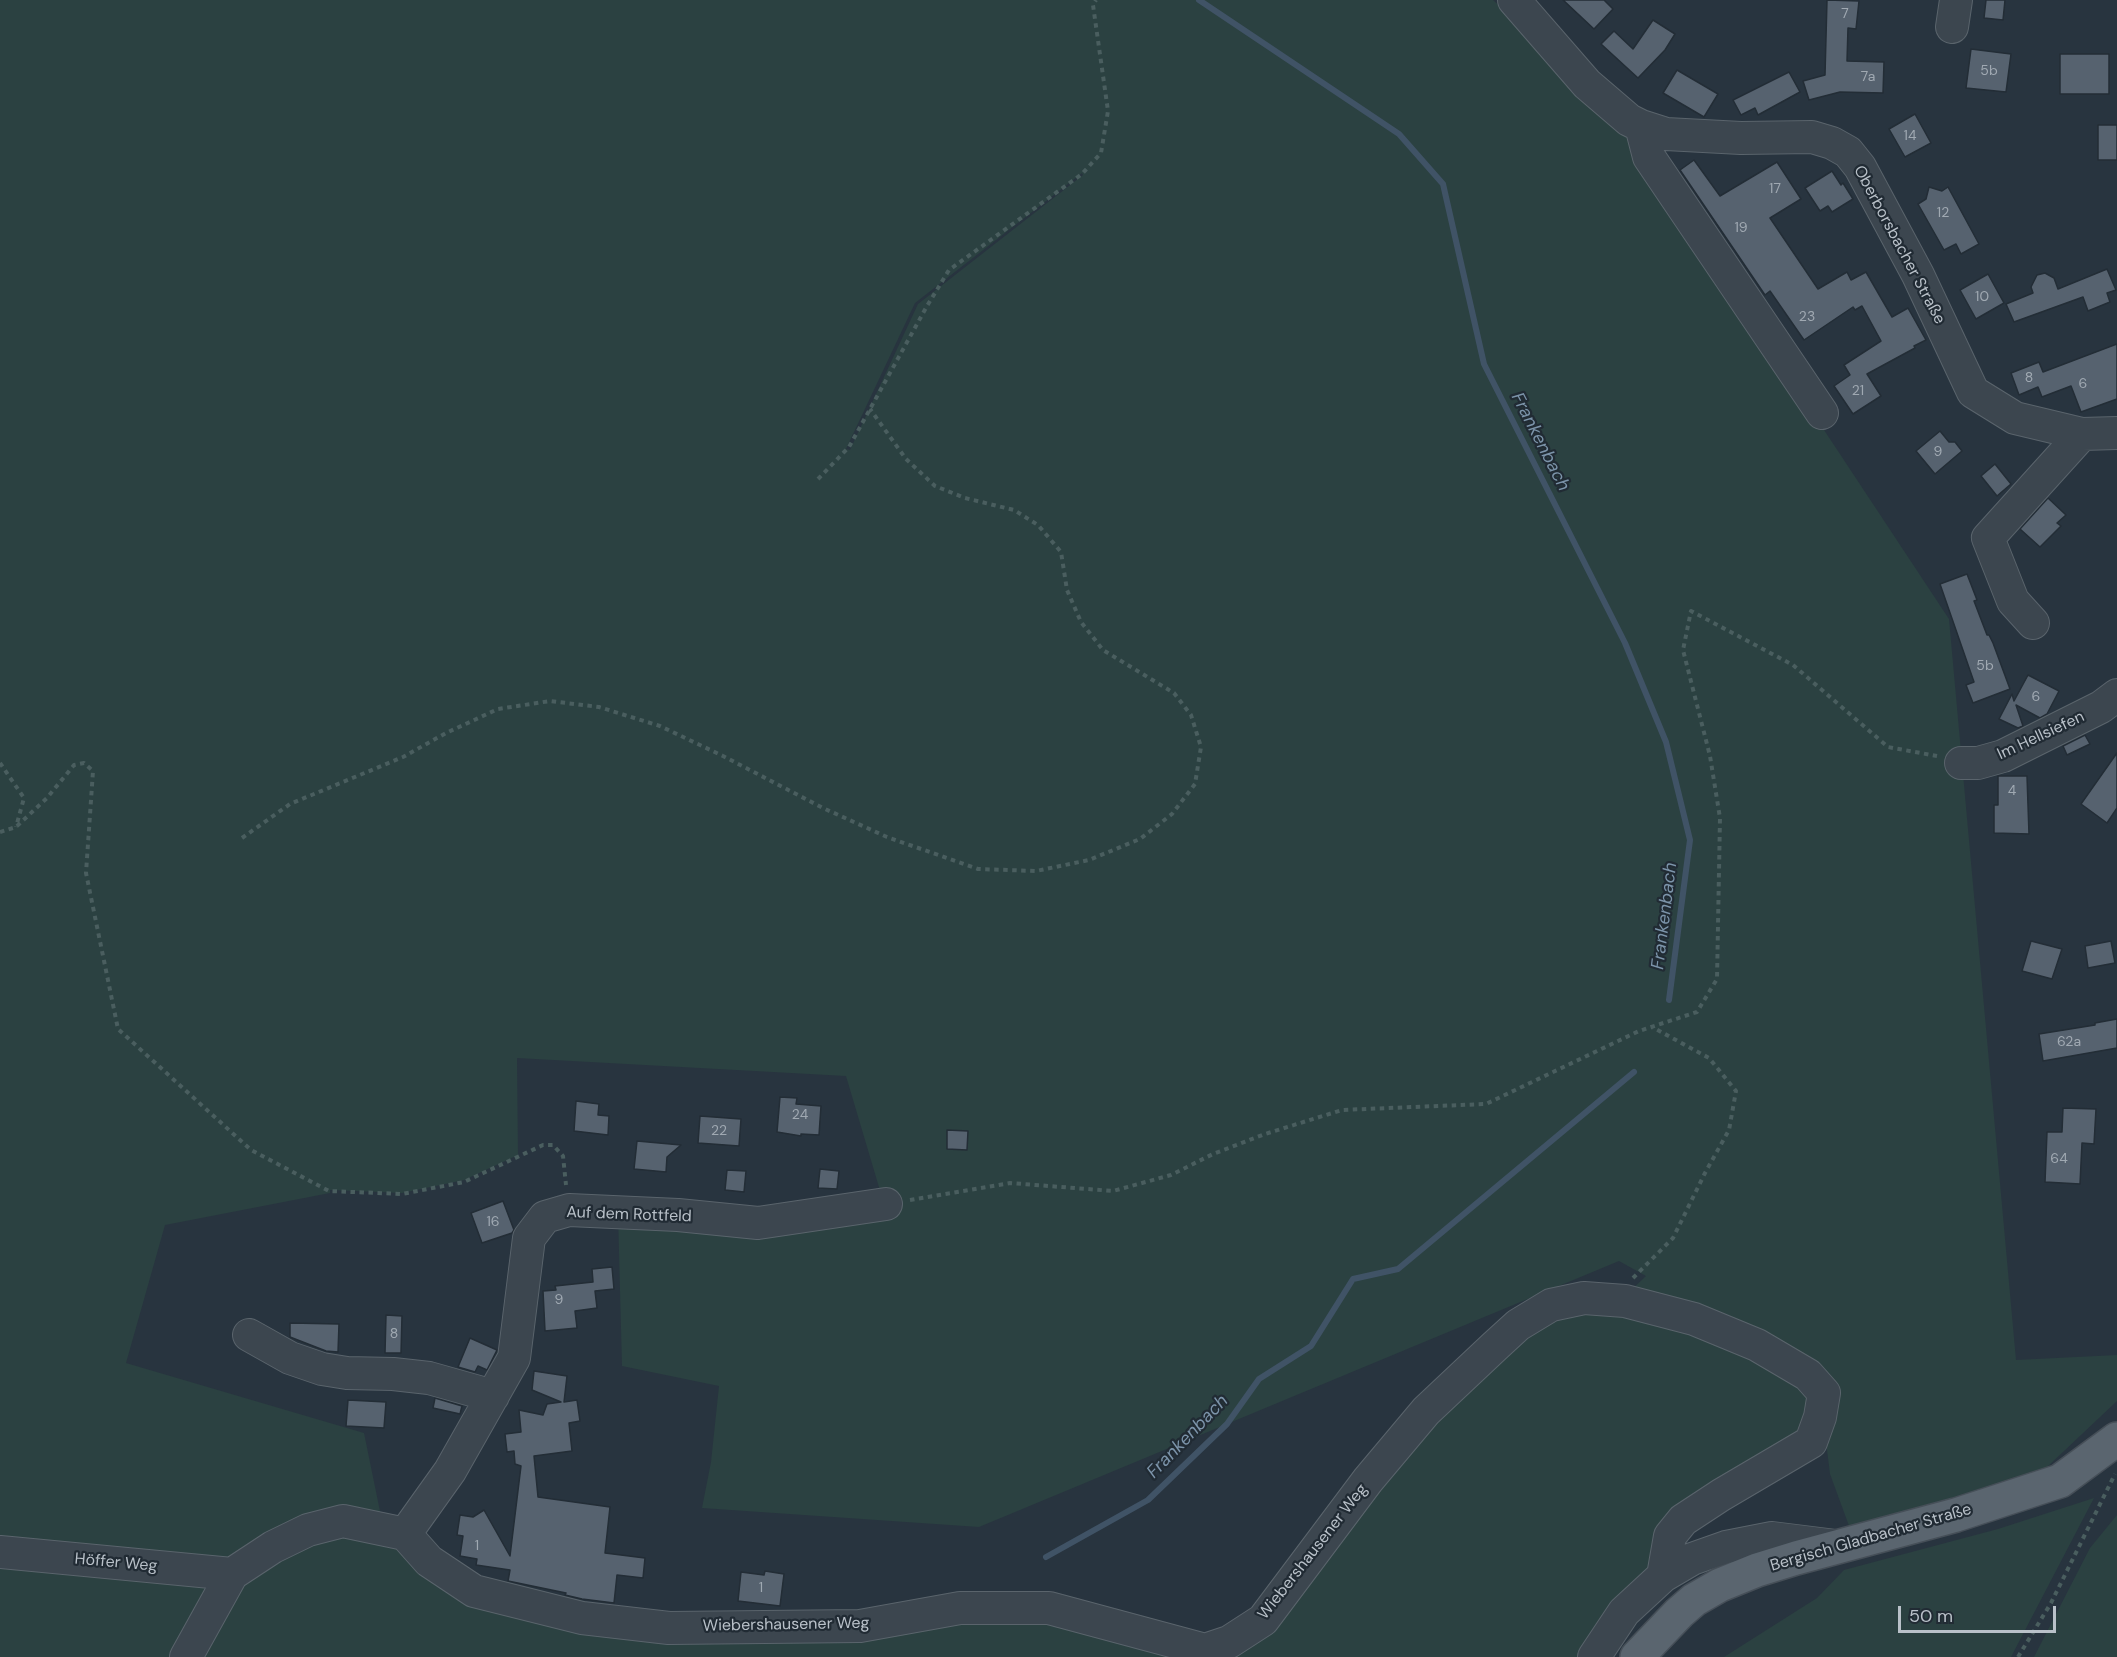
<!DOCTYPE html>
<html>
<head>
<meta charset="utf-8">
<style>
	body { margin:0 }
	#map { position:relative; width:2117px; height:1657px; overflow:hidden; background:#28343f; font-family:"DM Sans",sans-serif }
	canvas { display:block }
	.scale { position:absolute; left:1898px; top:1606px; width:158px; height:27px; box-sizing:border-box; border:3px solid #b9c1c9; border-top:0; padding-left:8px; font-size:18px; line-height:21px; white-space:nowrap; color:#b9c1c9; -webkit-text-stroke:4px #212b34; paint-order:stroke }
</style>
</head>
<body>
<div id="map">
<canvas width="2117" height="1657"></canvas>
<div class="scale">50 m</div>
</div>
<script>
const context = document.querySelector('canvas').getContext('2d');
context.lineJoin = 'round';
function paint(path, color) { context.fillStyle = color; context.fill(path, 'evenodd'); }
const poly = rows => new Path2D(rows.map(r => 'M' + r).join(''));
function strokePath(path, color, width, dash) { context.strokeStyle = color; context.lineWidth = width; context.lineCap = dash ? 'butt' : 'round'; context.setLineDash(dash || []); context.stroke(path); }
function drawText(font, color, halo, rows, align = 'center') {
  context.font = font + ' "DM Sans",sans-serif'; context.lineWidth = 4.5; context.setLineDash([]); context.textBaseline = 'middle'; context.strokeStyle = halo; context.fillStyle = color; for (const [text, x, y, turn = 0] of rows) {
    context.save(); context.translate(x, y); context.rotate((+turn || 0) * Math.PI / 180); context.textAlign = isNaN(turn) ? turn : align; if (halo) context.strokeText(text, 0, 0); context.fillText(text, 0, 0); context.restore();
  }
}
paint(poly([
	[0,0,1493,0,1588,87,1633,141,1949,619,2016,1360,2117,1355,2117,1401,2028,1485,1852,1534,1830,1474,1818,1377,1627,1294,1646,1276,1619,1261,979,1527,702,1508,711,1462,719,1386,622,1366,618,1214,884,1204,846,1076,517,1058,518,1155,464,1180,402,1193,330,1190,330,1193,165,1225,126,1363,364,1433,382,1521,226,1570,0,1549],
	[1082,173,1083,175,918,304,850,450,846,449,915,303],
	[1625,1301,1808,1375,1820,1417,1721,1495,1588,1657,185,1657,274,1543,378,1526,471,1598,582,1621,960,1612,1231,1644,1518,1325],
	[2094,1498,2011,1657,1724,1657,1817,1598,1844,1570,1998,1529],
	[2117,1515,2117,1657,2034,1657,2090,1548],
	[0,1554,222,1574,177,1657,0,1657]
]), '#2b4141');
strokePath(poly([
	[1199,0,1399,134,1443,184,1484,364,1625,643,1666,742,1690,840,1669,1000],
	[1046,1557,1148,1500,1227,1424,1259,1379,1311,1346,1353,1279,1398,1269,1634,1072]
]), '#405366', 6);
const building = poly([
	[1563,0,1604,0,1613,9,1594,29,1563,0],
	[1827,0,1859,1,1856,29,1848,28,1847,61,1884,62,1883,93,1840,92,1809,100,1803,81,1825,75,1827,0],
	[1986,0,2005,0,2003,20,1984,18,1986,0],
	[1653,20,1675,34,1665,50,1638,78,1601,44,1614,31,1633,49,1653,20],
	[1971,49,2011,54,2006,92,1966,88,1971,49],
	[2060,54,2109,54,2109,94,2060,94,2060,54],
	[1677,70,1718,94,1704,117,1663,93,1677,70],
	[1789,72,1800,92,1758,115,1755,108,1741,115,1733,100,1789,72],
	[1915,114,1931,143,1905,157,1889,129,1915,114],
	[2098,125,2117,125,2117,160,2098,160,2098,125],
	[1694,160,1720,196,1777,162,1801,199,1770,218,1818,289,1847,272,1851,280,1866,272,1892,317,1908,308,1926,340,1914,346,1915,348,1867,374,1881,396,1853,414,1834,386,1850,375,1844,365,1881,341,1862,306,1855,310,1853,307,1804,340,1770,291,1765,295,1680,170,1694,160],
	[1832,171,1841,185,1843,183,1853,199,1832,212,1828,206,1820,211,1805,188,1832,171],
	[1929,187,1942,191,1948,187,1979,244,1961,254,1956,244,1944,250,1918,204,1926,199,1929,187],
	[2107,269,2116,290,2107,293,2110,302,2088,311,2083,297,2014,322,2006,304,2033,293,2031,287,2037,275,2045,273,2054,278,2058,289,2107,269],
	[1988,274,2004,303,1976,319,1960,290,1988,274],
	[2117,344,2117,399,2081,412,2071,386,2042,397,2038,387,2019,395,2011,373,2039,362,2043,372,2117,344],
	[1940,431,1949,442,1955,442,1962,451,1935,474,1916,451,1940,431],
	[1995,464,2011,484,1997,496,1981,476,1995,464],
	[2048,498,2066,515,2057,523,2061,526,2040,547,2020,529,2048,498],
	[1967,574,1977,600,1974,601,1987,635,1989,635,1993,643,2010,689,1973,703,1966,685,1974,682,1940,584,1967,574],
	[2028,675,2059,691,2047,714,2040,718,2016,705,2023,726,2018,728,1999,719,2012,694,2014,701,2028,675],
	[2085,735,2090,744,2067,755,2063,746,2085,735],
	[2117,753,2117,808,2107,823,2081,804,2117,753],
	[1998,776,2027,776,2029,834,1994,833,1994,805,1998,805,1998,776],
	[2031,941,2062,949,2052,979,2022,971,2031,941],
	[2111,941,2115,963,2088,968,2085,946,2111,941],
	[2117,1019,2117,1048,2043,1061,2039,1034,2095,1025,2095,1023,2117,1019],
	[780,1097,797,1098,796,1104,821,1106,819,1135,801,1134,801,1136,777,1132,780,1097],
	[576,1101,599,1104,598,1115,609,1116,608,1135,574,1131,576,1101],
	[2063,1108,2096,1109,2094,1144,2082,1143,2080,1184,2045,1182,2047,1132,2062,1132,2063,1108],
	[700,1116,741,1119,739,1146,698,1143,700,1116],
	[947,1130,968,1131,967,1150,947,1149,947,1130],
	[637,1141,681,1145,667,1157,666,1172,634,1169,637,1141],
	[820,1169,839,1171,837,1189,818,1188,820,1169],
	[727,1170,746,1171,744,1192,725,1190,727,1170],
	[503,1201,514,1230,512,1233,482,1243,471,1213,503,1201],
	[612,1267,614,1289,595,1291,597,1308,575,1311,577,1328,545,1331,543,1291,556,1290,555,1286,593,1282,592,1269,612,1267],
	[386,1315,402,1316,401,1353,385,1353,386,1315],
	[290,1323,339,1324,338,1352,326,1351,290,1337,290,1323],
	[470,1338,497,1350,487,1370,478,1366,475,1372,458,1367,470,1338],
	[534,1371,567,1376,564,1402,577,1400,580,1421,569,1423,572,1451,534,1456,538,1497,610,1507,605,1553,645,1558,643,1578,617,1575,614,1603,582,1599,565,1595,566,1593,508,1581,510,1570,476,1565,477,1559,460,1556,463,1536,457,1535,460,1515,473,1517,484,1510,510,1556,521,1466,515,1464,514,1451,507,1452,505,1434,521,1432,519,1410,543,1415,547,1404,561,1402,532,1390,534,1371],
	[435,1398,462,1406,460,1414,433,1408,435,1398],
	[348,1400,386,1402,384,1428,346,1426,348,1400],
	[765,1571,784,1574,780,1606,738,1601,741,1572,764,1575,765,1571]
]);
paint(building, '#56626f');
strokePath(building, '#232d36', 1.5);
const minor = poly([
	[1514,0,1587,84,1629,120,1641,126,1666,134,1741,138,1812,137,1832,143,1848,152,1860,167,1918,275,1973,392,2015,418,2082,434,2117,433],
	[1952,27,1956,0],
	[1641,126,1649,157,1822,413],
	[2033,623,2013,601,1988,538,2082,434],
	[1961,763,1978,763,2003,756,2101,707,2117,695],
	[249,1335,290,1358,322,1369,347,1373,393,1374,429,1378,493,1396],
	[405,1534,450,1471,514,1358,529,1238,545,1217,569,1210,678,1215,758,1223,886,1204],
	[0,1552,232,1574],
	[186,1657,232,1574,273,1547,308,1530,343,1521,405,1534,429,1561,474,1591,582,1618,669,1628,860,1626,960,1608,1049,1608,1205,1650,1229,1642,1263,1620,1368,1480,1426,1411,1494,1347,1518,1325,1551,1305,1584,1298,1625,1301,1694,1319,1757,1345,1808,1375,1824,1393,1820,1417,1811,1442,1721,1495,1683,1520,1670,1536,1663,1576],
	[1594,1657,1624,1612,1663,1576,1692,1559,1726,1547,1772,1538,1836,1546]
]);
const major = poly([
	[1637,1657,1679,1613,1694,1600,1720,1585,1757,1570,1796,1558,1956,1515,2060,1481,2117,1439]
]);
strokePath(minor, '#5a646c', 34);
strokePath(major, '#464f58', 36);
strokePath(poly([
	[818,479,849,447,927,306,949,270,1082,174,1101,153,1108,111,1093,5,1096,0],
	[0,763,24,798,16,827],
	[0,832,16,827,47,798,74,765,84,763,93,771,86,873,118,1029,251,1150,329,1191,402,1194,464,1182,543,1145,553,1145,563,1156,566,1185],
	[242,838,290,804,403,757,446,733,498,709,550,701,599,707,660,726,723,756,823,808,887,837,978,869,1036,871,1089,860,1140,839,1172,814,1195,784,1201,747,1191,715,1174,693,1103,650,1081,622,1067,590,1061,552,1038,525,1014,510,965,498,935,486,906,459,870,409],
	[910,1200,1010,1183,1113,1191,1171,1175,1213,1154,1265,1134,1342,1110,1486,1104,1639,1031,1697,1012,1717,979,1720,818,1710,756,1683,650,1691,611,1793,665,1888,747,1937,756],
	[1633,1278,1673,1238,1705,1173,1729,1130,1736,1091,1709,1058,1652,1027],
	[2018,1657,2051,1603,2115,1474]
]), '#4a5e5f', 4, [4.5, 4.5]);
strokePath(minor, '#3c464f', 32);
strokePath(major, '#5a656f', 33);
drawText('14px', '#a0a9b2', null, [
	["7",1845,14],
	["5b",1989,71],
	["7a",1868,77],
	["14",1910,136],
	["17",1775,189],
	["12",1943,213],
	["19",1741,228],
	["10",1982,297],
	["23",1807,317],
	["8",2029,378],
	["6",2083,384],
	["21",1858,391],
	["9",1938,452],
	["5b",1985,666],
	["6",2036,697],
	["4",2012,791],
	["62a",2069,1042],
	["24",800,1115],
	["22",719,1131],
	["64",2059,1159],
	["16",493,1222],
	["9",559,1300],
	["8",394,1334],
	["1",477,1546],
	["1",761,1588]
]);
drawText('16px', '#b9c1c9', '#212b34', [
	["Oberborsbacher Straße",1899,245,62],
	["Im Hellsiefen",2041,736,-25],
	["Auf dem Rottfeld",629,1215,2],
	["Bergisch Gladbacher Straße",1871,1538,-16],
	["Wiebershausener Weg",1313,1552,-52],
	["Höffer Weg",116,1563,5],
	["Wiebershausener Weg",786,1625,-1]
]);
drawText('italic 18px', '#7c94aa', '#212b34', [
	["Frankenbach",1540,442,63],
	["Frankenbach",1665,916,-83],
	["Frankenbach",1188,1437,-46]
]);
</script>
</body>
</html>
